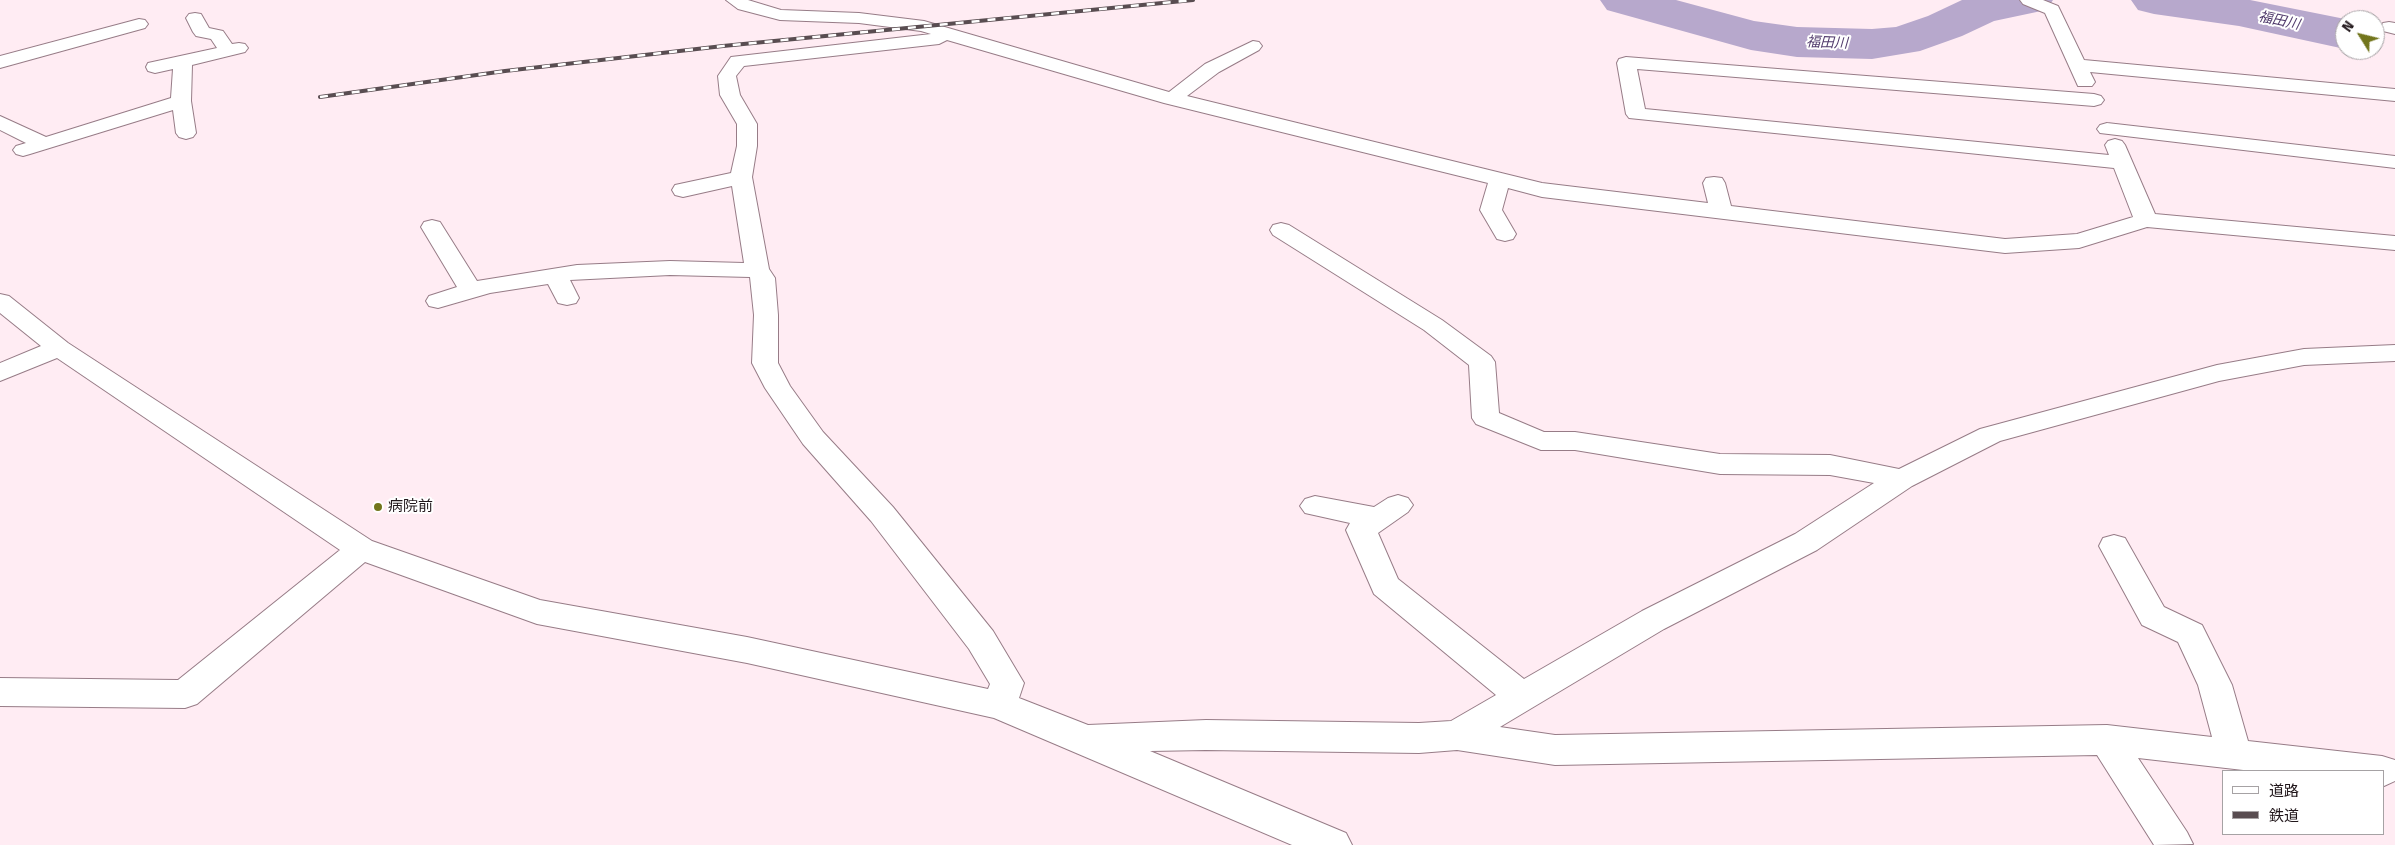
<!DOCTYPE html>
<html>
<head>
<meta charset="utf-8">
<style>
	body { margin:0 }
	#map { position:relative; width:2395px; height:845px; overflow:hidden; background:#ffecf3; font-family:"Fira Sans","Noto Sans JP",sans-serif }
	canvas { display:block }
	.legend { position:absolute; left:2222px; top:770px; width:162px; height:65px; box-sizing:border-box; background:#fff; border:1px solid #a6a2a4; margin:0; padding:6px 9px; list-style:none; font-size:15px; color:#21171b }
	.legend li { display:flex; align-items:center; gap:10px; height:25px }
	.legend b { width:25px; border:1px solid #a6a2a4 }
	.north { position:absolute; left:2335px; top:10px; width:50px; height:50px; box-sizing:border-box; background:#fff; border:1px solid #a6a2a4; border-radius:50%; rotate:306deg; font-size:14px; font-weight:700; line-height:20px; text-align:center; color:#21171b }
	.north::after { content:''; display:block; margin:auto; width:18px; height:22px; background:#72751c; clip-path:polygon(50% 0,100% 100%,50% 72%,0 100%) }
</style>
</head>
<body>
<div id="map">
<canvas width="2395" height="845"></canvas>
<ul class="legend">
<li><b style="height:6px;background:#fff"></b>道路</li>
<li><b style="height:6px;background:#594d51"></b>鉄道</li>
</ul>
<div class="north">N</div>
</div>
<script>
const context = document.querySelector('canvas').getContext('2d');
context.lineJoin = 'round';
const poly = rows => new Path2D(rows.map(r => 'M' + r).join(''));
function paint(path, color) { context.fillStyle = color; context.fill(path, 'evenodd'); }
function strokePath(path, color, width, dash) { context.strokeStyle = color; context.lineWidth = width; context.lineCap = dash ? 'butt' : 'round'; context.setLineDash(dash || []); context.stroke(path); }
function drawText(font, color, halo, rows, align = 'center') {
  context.font = font + ' "Fira Sans","Noto Sans JP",sans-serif'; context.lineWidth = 4; context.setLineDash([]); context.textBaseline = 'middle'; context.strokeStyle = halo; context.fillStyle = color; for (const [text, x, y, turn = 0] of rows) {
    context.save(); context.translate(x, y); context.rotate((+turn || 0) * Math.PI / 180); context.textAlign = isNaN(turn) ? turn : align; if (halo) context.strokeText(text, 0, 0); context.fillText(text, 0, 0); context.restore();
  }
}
paint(poly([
	[1600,0,1676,0,1754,21,1797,27,1872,29,1896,27,1928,16,1962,0,2053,0,2046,10,1994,21,1962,36,1920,51,1872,59,1797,57,1751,50,1607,10,1600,0],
	[2131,0,2250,0,2345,19,2348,20,2345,20,2345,49,2239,26,2154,14,2138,10,2131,0]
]), '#b7a8cc');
const minor = poly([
	[726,0,748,0,781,10,859,13,924,21,1169,92,1205,64,1253,41,1259,42,1262,46,1259,50,1219,72,1187,96,1542,183,1708,203,1703,183,1706,178,1714,177,1722,178,1725,183,1731,206,2005,239,2077,234,2133,217,2114,168,1629,118,1626,114,1617,63,1619,59,1626,57,2094,94,2101,96,2104,100,2101,104,2094,106,1637,69,1645,109,2109,155,2105,145,2108,141,2115,139,2122,141,2125,145,2155,214,2395,236,2395,250,2147,227,2079,248,2005,253,1542,197,1508,188,1502,210,1516,234,1513,239,1505,241,1497,239,1480,210,1488,183,1164,103,947,40,939,44,744,66,736,76,740,95,757,124,757,146,752,177,769,269,775,278,778,315,778,363,790,386,823,432,893,507,993,631,1024,683,1019,698,1088,725,1206,720,1419,723,1451,721,1496,695,1374,594,1346,530,1350,523,1305,513,1300,506,1305,499,1315,496,1374,507,1388,498,1398,495,1408,498,1413,505,1408,512,1378,533,1398,579,1524,679,1642,611,1795,534,1874,483,1830,475,1720,474,1575,450,1541,450,1476,424,1472,418,1469,365,1424,330,1273,235,1270,230,1273,225,1281,223,1289,225,1442,320,1491,356,1495,362,1499,413,1544,432,1575,432,1720,454,1830,455,1899,469,1980,429,2217,365,2304,349,2395,345,2395,361,2304,365,2219,381,2000,441,1912,486,1817,550,1664,629,1500,727,1555,735,2107,725,2212,737,2198,685,2178,642,2142,625,2099,546,2103,538,2114,535,2125,538,2164,607,2202,625,2232,685,2248,741,2382,756,2395,760,2395,781,2384,786,2384,771,2252,771,2138,758,2187,832,2193,844,2154,845,2097,755,1555,765,1457,750,1419,753,1206,750,1150,751,1346,833,1352,845,1292,845,994,718,747,663,537,624,365,562,197,704,185,708,0,706,0,678,178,680,340,550,57,358,0,381,0,363,41,346,0,313,0,294,9,296,68,343,372,541,540,600,747,637,988,689,990,684,969,649,871,521,803,444,765,388,752,363,754,315,750,277,670,275,570,280,579,298,576,303,567,305,558,303,548,284,490,293,438,308,429,306,426,301,429,296,457,287,421,227,424,222,432,220,440,222,477,281,577,265,670,261,744,263,732,186,683,197,675,195,672,190,675,185,731,173,737,146,737,124,720,95,718,76,731,57,931,34,921,31,859,23,780,20,738,9,726,0],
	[2020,0,2043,0,2058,6,2084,60,2395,89,2395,101,2090,72,2095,82,2092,86,2078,86,2045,13,2023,4,2020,0],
	[195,13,201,14,209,28,223,31,232,44,239,43,245,44,248,48,245,52,192,65,191,101,196,133,193,137,186,139,179,137,176,133,173,110,30,154,23,156,16,154,13,150,16,146,26,143,0,130,0,116,46,137,171,98,173,69,155,73,148,71,146,67,148,63,217,48,211,39,196,36,193,32,186,18,189,14,195,13],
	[139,19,145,20,148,24,145,28,0,68,0,56,139,19],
	[2389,22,2395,23,2395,34,2383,31,2380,27,2383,23,2389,22],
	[2107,123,2395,156,2395,168,2100,133,2097,129,2100,125,2107,123]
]);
strokePath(minor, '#977c87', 2);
paint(minor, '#fff');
const rail = poly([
	[320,97,505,71,723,46,1193,0]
]);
strokePath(rail, '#594d51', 4);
strokePath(rail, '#fff', 2.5, [8]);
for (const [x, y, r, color] of [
	[378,507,5,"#72751c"]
]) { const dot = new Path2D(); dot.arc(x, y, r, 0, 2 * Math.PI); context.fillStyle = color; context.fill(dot); strokePath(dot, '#fff', 2); }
drawText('italic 14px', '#523c6d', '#fff', [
	["福田川",2279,21,12],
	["福田川",1827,43,2]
]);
drawText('15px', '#21171b', '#fff', [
	["病院前",388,507]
], 'left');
</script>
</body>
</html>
